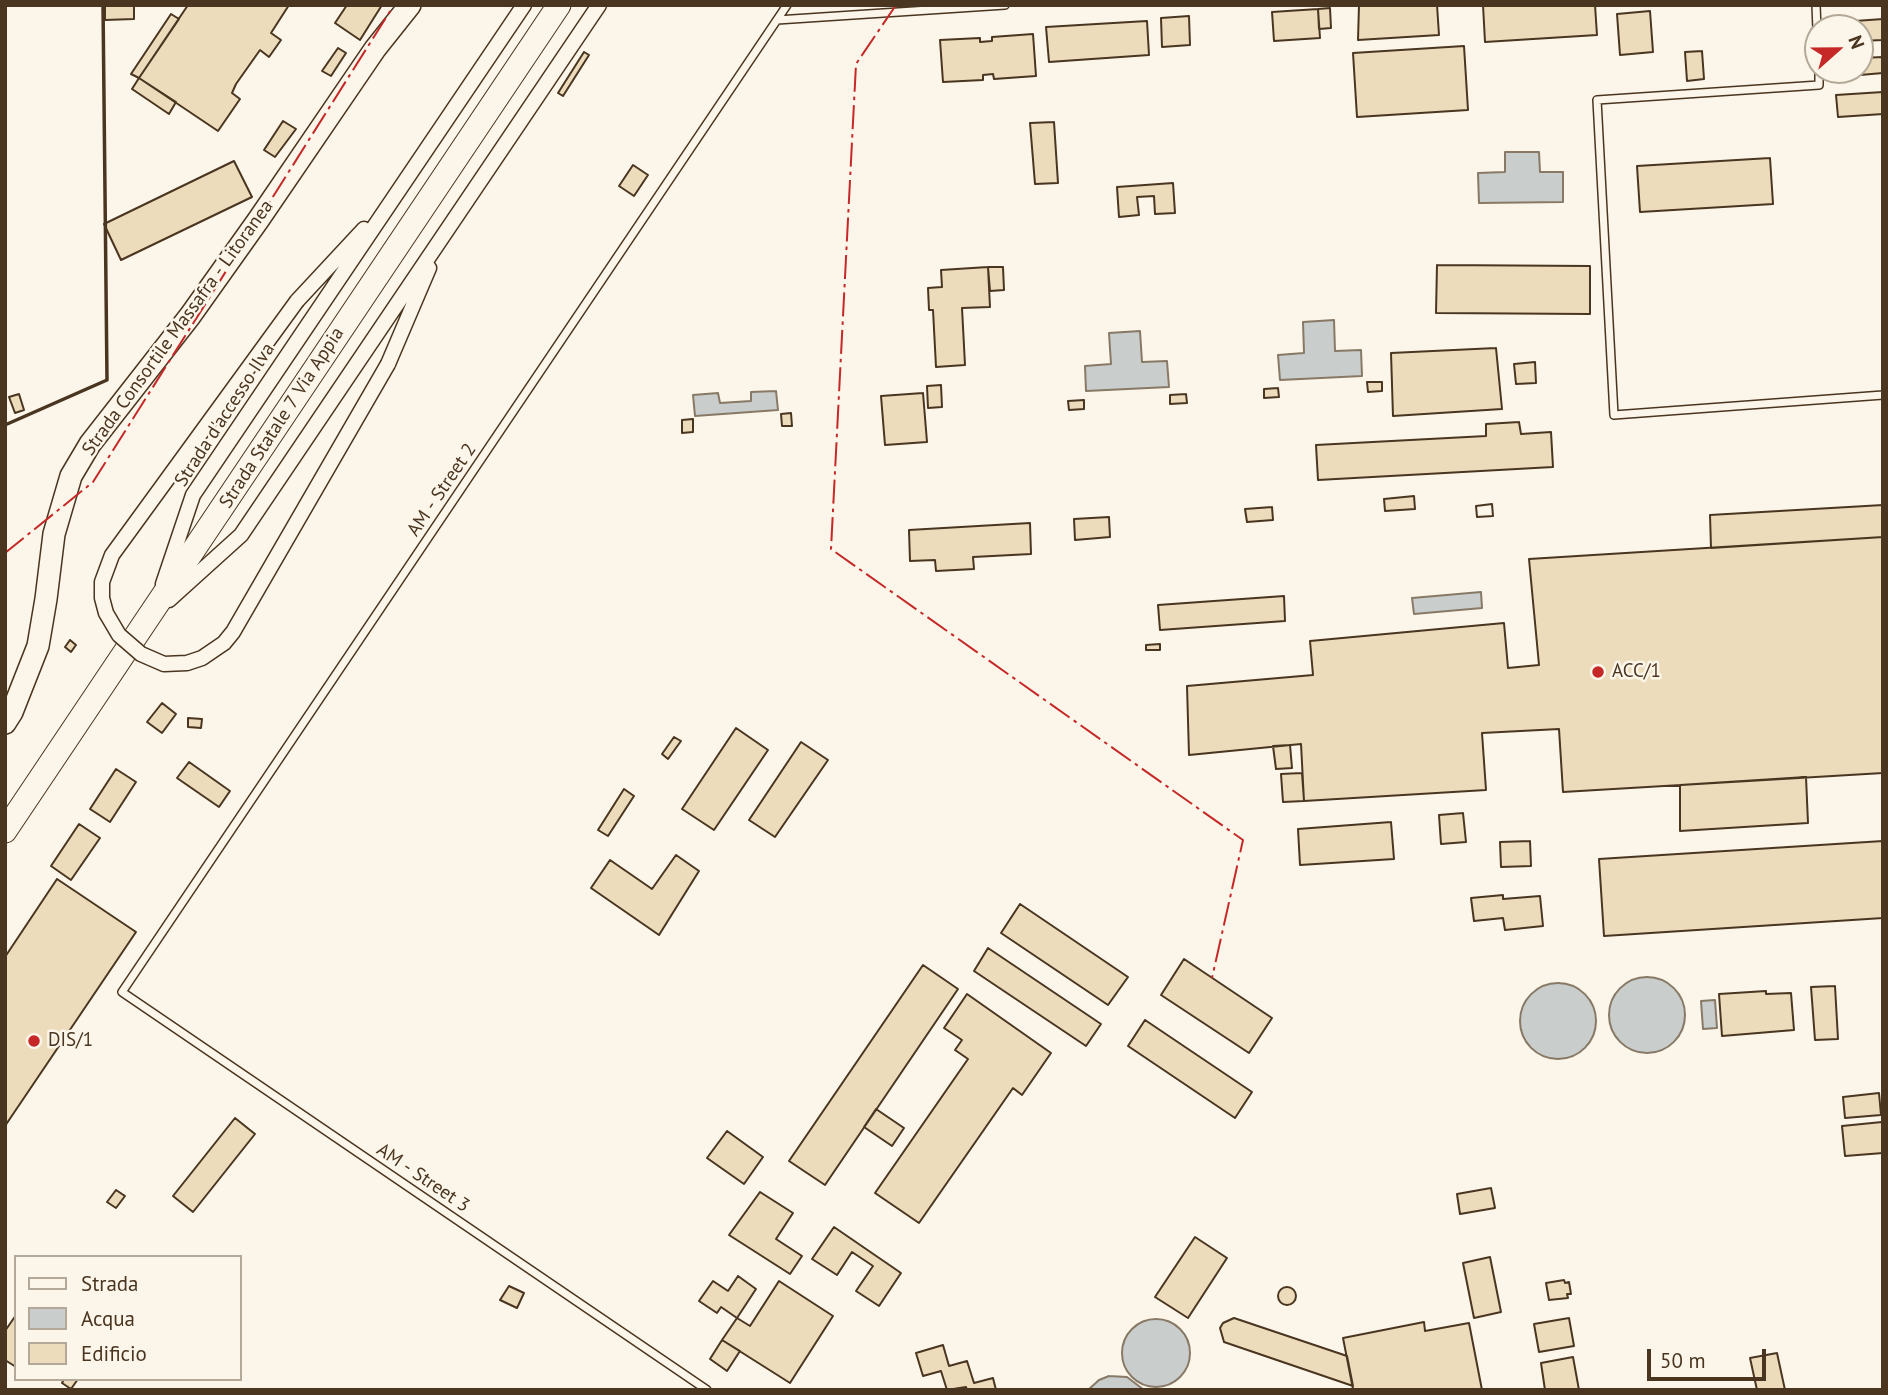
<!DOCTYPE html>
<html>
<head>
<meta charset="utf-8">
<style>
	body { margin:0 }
	#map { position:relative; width:1888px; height:1395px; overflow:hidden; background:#fbf6e9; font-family:"PT Sans",sans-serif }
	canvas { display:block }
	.frame { position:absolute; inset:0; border:7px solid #4a3520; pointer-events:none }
	.legend { position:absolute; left:14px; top:1255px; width:228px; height:126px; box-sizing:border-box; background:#fbf6e9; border:2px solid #b4a999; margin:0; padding:9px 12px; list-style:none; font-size:21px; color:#4a3520 }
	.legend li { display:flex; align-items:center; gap:14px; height:35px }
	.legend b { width:35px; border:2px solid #b4a999 }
	.north { position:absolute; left:1804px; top:14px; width:70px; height:70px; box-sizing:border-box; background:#fbf6e9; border:2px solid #b4a999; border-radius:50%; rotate:69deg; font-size:19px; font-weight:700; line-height:28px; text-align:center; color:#4a3520 }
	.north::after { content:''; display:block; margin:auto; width:24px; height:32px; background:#c62828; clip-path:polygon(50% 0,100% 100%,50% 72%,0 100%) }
	.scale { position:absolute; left:1647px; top:1349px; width:119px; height:32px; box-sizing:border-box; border:4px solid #4a3520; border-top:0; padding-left:9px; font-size:21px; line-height:24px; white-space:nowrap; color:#4a3520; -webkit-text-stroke:5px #fbf6e9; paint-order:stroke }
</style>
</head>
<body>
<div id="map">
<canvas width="1888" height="1395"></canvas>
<div class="frame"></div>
<ul class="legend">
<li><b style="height:9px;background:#fbf6e9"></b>Strada</li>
<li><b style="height:19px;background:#c9cecd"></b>Acqua</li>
<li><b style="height:19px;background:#ecdcbc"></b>Edificio</li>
</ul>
<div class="north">N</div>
<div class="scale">50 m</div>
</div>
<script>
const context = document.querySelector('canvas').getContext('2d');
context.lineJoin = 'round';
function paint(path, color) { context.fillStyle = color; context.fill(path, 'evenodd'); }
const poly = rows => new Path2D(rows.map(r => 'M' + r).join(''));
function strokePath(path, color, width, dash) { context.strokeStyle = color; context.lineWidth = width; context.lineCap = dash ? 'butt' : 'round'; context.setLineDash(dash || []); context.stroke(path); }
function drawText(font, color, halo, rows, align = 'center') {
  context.font = font + ' "PT Sans",sans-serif'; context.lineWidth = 5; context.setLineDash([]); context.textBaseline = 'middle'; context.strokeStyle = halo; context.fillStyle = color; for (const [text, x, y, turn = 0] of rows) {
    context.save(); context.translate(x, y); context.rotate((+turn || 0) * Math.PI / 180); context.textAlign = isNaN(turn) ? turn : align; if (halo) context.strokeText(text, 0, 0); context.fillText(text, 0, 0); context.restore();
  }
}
const water = poly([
	[1505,152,1539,152,1540,172,1563,172,1563,202,1479,203,1478,173,1505,172,1505,152],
	[1334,320,1335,351,1361,350,1362,376,1280,380,1278,355,1304,353,1303,322,1334,320],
	[1140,331,1142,362,1167,361,1169,387,1086,391,1085,366,1111,364,1109,333,1140,331],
	[776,391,778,410,695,416,693,395,718,393,720,403,751,401,751,392,776,391],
	[1481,592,1482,608,1414,614,1412,598,1481,592],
	'1609 1015a38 38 0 1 1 76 0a38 38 0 1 1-76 0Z',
	'1520 1021a38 38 0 1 1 76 0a38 38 0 1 1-76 0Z',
	[1715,1000,1717,1028,1703,1029,1701,1001,1715,1000],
	'1122 1353a34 34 0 1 1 68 0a34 34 0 1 1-68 0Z',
	[1109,1376,1127,1377,1144,1390,1088,1390,1099,1380,1109,1376]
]);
paint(water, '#c9cecd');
strokePath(water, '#887966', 2);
const building = poly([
	[105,5,134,5,134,19,105,20,105,5],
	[188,5,289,5,271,33,281,40,269,57,260,50,236,84,232,93,240,99,218,131,139,78,188,5],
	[347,5,382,5,360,40,335,23,347,5],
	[1359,5,1437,5,1439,35,1358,40,1359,5],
	[1483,5,1595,5,1597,35,1485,42,1483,5],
	[1330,8,1331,28,1319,29,1318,9,1330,8],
	[1318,9,1320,38,1274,41,1272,12,1318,9],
	[1650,11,1653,52,1620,55,1617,14,1650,11],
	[171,14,179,19,139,78,131,74,171,14],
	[1189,16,1190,45,1162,47,1161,18,1189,16],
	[1883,19,1883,40,1860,41,1860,28,1841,28,1841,22,1883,19],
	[1147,21,1149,55,1049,62,1046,27,1147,21],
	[1033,34,1036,76,994,79,993,74,983,75,983,80,943,82,940,40,980,38,980,42,992,41,992,37,1033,34],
	[1464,46,1468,110,1357,117,1353,53,1464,46],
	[338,48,346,53,331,76,322,71,338,48],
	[1702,51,1704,79,1687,81,1685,52,1702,51],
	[584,52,589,55,563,96,558,93,584,52],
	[1883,57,1883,73,1860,75,1860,58,1883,57],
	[139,78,176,102,169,114,132,89,139,78],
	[1883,92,1883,114,1838,117,1836,95,1883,92],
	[283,121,296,129,275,157,264,150,283,121],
	[1054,122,1058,183,1035,184,1030,123,1054,122],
	[1770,158,1773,204,1640,212,1637,166,1770,158],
	[234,161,252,197,121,260,104,224,234,161],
	[633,165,648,175,634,196,619,186,633,165],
	[1173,183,1175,213,1155,214,1154,196,1137,197,1139,215,1119,217,1117,187,1173,183],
	[1437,265,1590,266,1590,314,1436,313,1437,265],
	[988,267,990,307,962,308,965,365,936,367,933,310,929,310,928,288,942,287,941,270,988,267],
	[988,267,1003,267,1004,290,990,291,988,267],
	[1496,348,1502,409,1393,416,1391,353,1496,348],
	[1535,362,1536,383,1516,384,1514,364,1535,362],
	[1367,382,1382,382,1382,391,1368,392,1367,382],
	[941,385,942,407,928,408,927,386,941,385],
	[1278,388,1279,397,1264,398,1264,389,1278,388],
	[923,393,927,442,885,445,881,396,923,393],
	[19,394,24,410,15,413,9,397,19,394],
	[1186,394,1187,403,1170,404,1170,395,1186,394],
	[1084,400,1084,409,1069,410,1068,401,1084,400],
	[791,413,792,426,782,426,781,414,791,413],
	[693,419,693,432,682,433,682,420,693,419],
	[1519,422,1521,434,1551,432,1553,467,1318,480,1316,445,1486,436,1486,424,1519,422],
	[1414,496,1415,509,1385,511,1384,499,1414,496],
	[1492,504,1493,516,1477,517,1476,506,1492,504],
	[1492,504,1493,516,1477,517,1476,506,1492,504],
	[1883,505,1883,537,1711,548,1710,515,1883,505],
	[1272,507,1273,520,1247,522,1245,509,1272,507],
	[1109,517,1110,537,1075,540,1074,519,1109,517],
	[1030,523,1031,554,973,557,974,569,936,571,935,560,910,561,909,530,1030,523],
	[1883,537,1883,773,1563,792,1559,729,1482,733,1486,790,1304,801,1301,744,1189,755,1187,686,1313,675,1310,641,1504,623,1508,668,1539,665,1529,559,1883,537],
	[1284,596,1285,621,1160,630,1158,605,1284,596],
	[70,640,76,645,71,652,65,647,70,640],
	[1160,644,1160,650,1146,650,1146,645,1160,644],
	[162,703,176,714,162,733,147,722,162,703],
	[188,718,202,719,201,728,188,727,188,718],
	[736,728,768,750,714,830,682,809,736,728],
	[674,737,681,741,668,759,662,754,674,737],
	[801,742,828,760,775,837,749,820,801,742],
	[1290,745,1292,768,1276,769,1273,746,1290,745],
	[189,762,230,791,219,807,177,778,189,762],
	[116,769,136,782,110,822,90,809,116,769],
	[1302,773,1304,801,1283,802,1281,774,1302,773],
	[1806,777,1808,823,1680,831,1680,785,1806,777],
	[624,789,634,796,608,836,598,830,624,789],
	[1463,813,1466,842,1441,844,1439,815,1463,813],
	[1391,822,1394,859,1300,865,1298,829,1391,822],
	[79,824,100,838,71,880,51,866,79,824],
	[1530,841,1531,866,1501,867,1500,842,1530,841],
	[1883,841,1883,918,1604,936,1599,859,1883,841],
	[676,855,699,871,659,935,591,888,610,860,652,889,676,855],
	[57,879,136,932,5,1126,5,957,57,879],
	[1503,895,1503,899,1540,896,1543,926,1505,930,1503,918,1474,921,1471,898,1503,895],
	[1020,904,1128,977,1108,1005,1001,933,1020,904],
	[988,948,1101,1024,1086,1046,974,971,988,948],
	[1184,959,1272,1018,1249,1053,1161,995,1184,959],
	[923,965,958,989,825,1185,789,1161,923,965],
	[1835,986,1838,1039,1815,1040,1811,987,1835,986],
	[1766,991,1766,994,1791,993,1794,1030,1722,1036,1719,994,1766,991],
	[967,994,1051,1053,1022,1095,1013,1088,919,1223,875,1193,968,1059,955,1050,962,1040,944,1028,967,994],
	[1145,1020,1252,1092,1235,1118,1128,1046,1145,1020],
	[1879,1093,1881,1115,1845,1118,1843,1097,1879,1093],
	[876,1109,904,1128,892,1146,864,1127,876,1109],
	[235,1118,255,1134,193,1212,173,1196,235,1118],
	[1882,1122,1883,1153,1845,1156,1842,1126,1882,1122],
	[727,1131,763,1157,744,1184,707,1158,727,1131],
	[1491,1188,1495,1208,1460,1214,1457,1194,1491,1188],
	[116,1190,125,1196,116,1208,107,1202,116,1190],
	[760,1192,793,1213,776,1239,802,1256,790,1274,729,1235,760,1192],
	[834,1227,901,1273,879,1306,856,1291,873,1266,852,1252,837,1275,812,1259,834,1227],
	[1195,1237,1227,1258,1188,1318,1155,1297,1195,1237],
	[1490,1257,1501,1312,1474,1318,1463,1263,1490,1257],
	[738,1276,756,1289,737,1318,721,1307,717,1313,699,1301,713,1281,728,1291,738,1276],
	[1564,1280,1565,1283,1569,1282,1571,1294,1567,1294,1568,1298,1549,1300,1546,1283,1564,1280],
	[779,1281,833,1316,790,1383,722,1340,737,1318,750,1326,779,1281],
	[509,1286,524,1293,517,1308,500,1300,509,1286],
	'1278 1296a9 9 0 1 1 18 0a9 9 0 1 1-18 0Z',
	[16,1315,16,1367,5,1360,5,1331,16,1315],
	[1234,1318,1347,1356,1353,1386,1224,1342,1220,1328,1223,1323,1234,1318],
	[1569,1318,1574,1346,1539,1352,1534,1324,1569,1318],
	[1424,1322,1425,1331,1469,1323,1482,1390,1349,1390,1353,1389,1343,1338,1424,1322],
	[722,1340,740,1351,727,1371,710,1359,722,1340],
	[943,1345,949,1366,967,1361,974,1383,993,1378,996,1390,967,1390,966,1387,947,1390,941,1371,923,1376,916,1353,943,1345],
	[1777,1353,1785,1390,1757,1390,1750,1358,1777,1353],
	[1573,1357,1579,1390,1545,1390,1541,1363,1573,1357],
	[64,1379,78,1379,71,1389,62,1383,64,1379]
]);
paint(building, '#ecdcbc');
strokePath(building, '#4a3520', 2);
const lane = poly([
	[1816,5,1818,55],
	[777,20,1005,5],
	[1819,70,1819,85,1597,100,1614,415,1883,395],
	[707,1390,122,992,787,5]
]);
const street = poly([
	[297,301,364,229],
	[388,364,429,268],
	[163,584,193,495,524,5],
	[169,600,241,535,599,5]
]);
const secondary = poly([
	[5,723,12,712,38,646,46,599,54,534,71,476,90,444,190,316,259,219,375,49,410,5]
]);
const primary = poly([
	[5,831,559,5]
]);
strokePath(lane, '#4a3520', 10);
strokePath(street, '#4a3520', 17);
strokePath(secondary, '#4a3520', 24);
strokePath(primary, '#4a3520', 25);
strokePath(lane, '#fbf6e9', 7);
strokePath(street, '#fbf6e9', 14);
strokePath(secondary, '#fbf6e9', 21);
strokePath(primary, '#fbf6e9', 23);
const streetBridge = poly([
	[297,301,112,555,102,582,102,598,106,613,119,635,141,654,164,664,187,663,202,658,224,643,233,632,388,364]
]);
strokePath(streetBridge, '#4a3520', 17, []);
strokePath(streetBridge, '#fbf6e9', 14);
strokePath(poly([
	[5,425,107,380,103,5]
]), '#4a3520', 3.5);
strokePath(poly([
	[896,5,856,64,831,549,1243,840,1212,978],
	[5,553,93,482,394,5]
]), '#c62828', 2, [24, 5, 3.5, 5]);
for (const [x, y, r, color] of [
	[1598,672,7,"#c62828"],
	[34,1041,7,"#c62828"]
]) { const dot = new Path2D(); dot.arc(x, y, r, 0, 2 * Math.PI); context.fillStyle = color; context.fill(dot); strokePath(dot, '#fbf6e9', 2.5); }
drawText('19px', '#4a3520', '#fbf6e9', [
	["Strada Consortile Massafra - Litoranea",178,328,-54],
	["Strada d'accesso Ilva",225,415,-57],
	["Strada Statale 7 Via Appia",282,418,-57],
	["AM - Street 2",442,490,-56],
	["AM - Street 3",423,1178,34]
]);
drawText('19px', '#4a3520', '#fbf6e9', [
	["ACC/1",1612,672],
	["DIS/1",48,1041]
], 'left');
</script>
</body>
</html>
